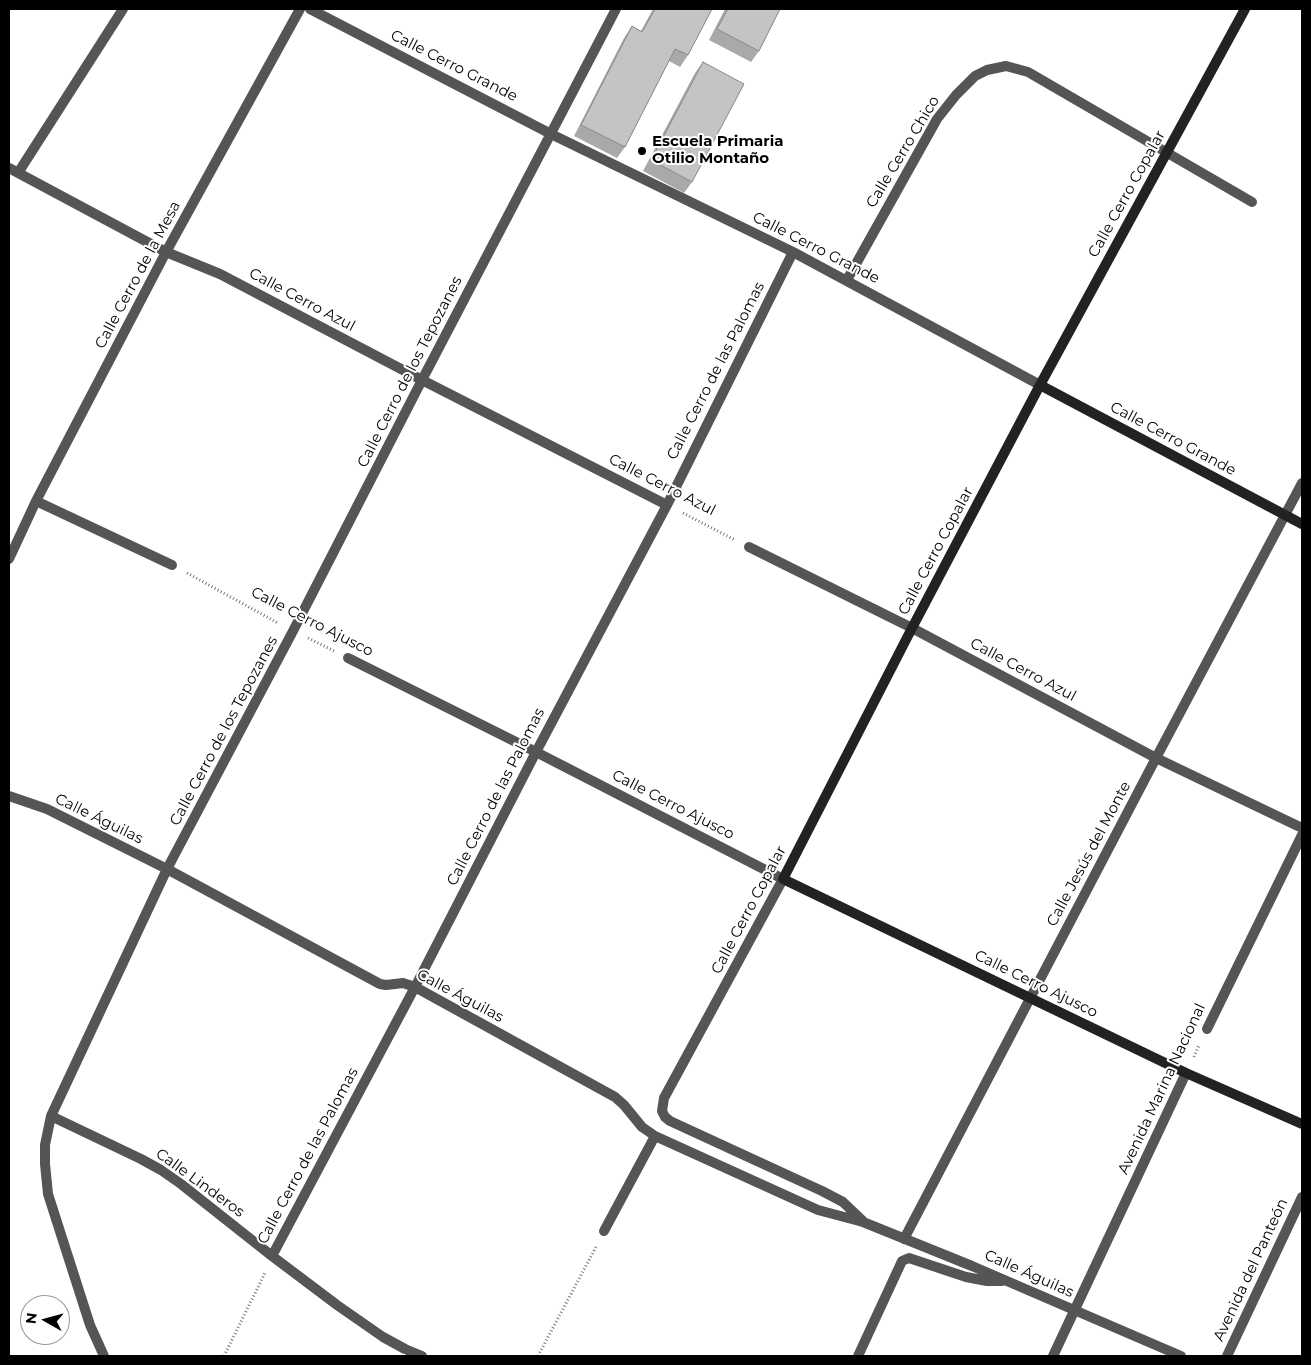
<!DOCTYPE html>
<html>
<head>
<meta charset="utf-8">
<style>
	body { margin:0 }
	#map { position:relative; width:1311px; height:1365px; overflow:hidden; background:#fff; font-family:Montserrat,sans-serif }
	canvas { display:block }
	.frame { position:absolute; inset:0; border:10px solid #000; pointer-events:none }
	.north { position:absolute; left:20px; top:1295px; width:50px; height:50px; box-sizing:border-box; background:#fff; border:1px solid #999; border-radius:50%; rotate:277deg; font-size:14px; font-weight:700; line-height:20px; text-align:center; color:#000 }
	.north::after { content:''; display:block; margin:auto; width:18px; height:22px; background:#000; clip-path:polygon(50% 0,100% 100%,50% 72%,0 100%) }
</style>
</head>
<body>
<div id="map">
<canvas width="1311" height="1365"></canvas>
<div class="frame"></div>
<div class="north">N</div>
</div>
<script>
const context = document.querySelector('canvas').getContext('2d');
context.lineJoin = 'round';
const poly = rows => new Path2D(rows.map(r => 'M' + r).join(''));
function strokePath(path, color, width, dash) { context.strokeStyle = color; context.lineWidth = width; context.lineCap = dash ? 'butt' : 'round'; context.setLineDash(dash || []); context.stroke(path); }
function paint(path, color) { context.fillStyle = color; context.fill(path, 'evenodd'); }
function drawText(font, color, halo, rows, align = 'center') {
  context.font = font + ' Montserrat,sans-serif'; context.lineWidth = 4; context.setLineDash([]); context.textBaseline = 'middle'; context.strokeStyle = halo; context.fillStyle = color; for (const [text, x, y, turn = 0] of rows) {
    context.save(); context.translate(x, y); context.rotate((+turn || 0) * Math.PI / 180); context.textAlign = isNaN(turn) ? turn : align; if (halo) context.strokeText(text, 0, 0); context.fillText(text, 0, 0); context.restore();
  }
}
strokePath(poly([
	[683,513,735,540],
	[187,573,278,623],
	[308,638,334,651],
	[1194,1057,1199,1045],
	[224,1356,265,1273],
	[538,1356,597,1245]
]), '#777', 3, [1, 2.5]);
strokePath(poly([
	[310,9,551,134,793,252,1040,385],
	[9,168,166,252,220,274,422,380,667,505],
	[18,173,123,9],
	[847,280,937,119,956,95,975,76,987,70,1006,66,1028,72,1252,202],
	[36,501,172,565],
	[749,547,912,628,1156,758,1302,828],
	[9,559,36,501,166,252,300,9],
	[348,658,536,752,783,879,664,1098,662,1111,665,1117,670,1121,822,1191,843,1202,863,1221],
	[9,796,47,809,167,869,380,984,386,985,403,983,415,987,615,1097,624,1105,642,1127,655,1136,818,1210,863,1222,972,1266,1181,1356],
	[1207,1029,1302,835],
	[51,1116,141,1159,161,1170,181,1184,272,1256,337,1305,383,1337,405,1349,422,1356],
	[604,1231,655,1136],
	[904,1239,1156,758,1302,483],
	[272,1256,415,987,536,752,667,505,793,252],
	[104,1356,90,1325,48,1194,45,1164,45,1145,51,1116,167,869,293,631,422,380,616,9],
	[858,1356,902,1261,909,1258,966,1277,987,1281,1002,1281],
	[1053,1356,1186,1073],
	[1227,1356,1302,1197]
]), '#555', 10);
strokePath(poly([
	[1245,9,1040,385,912,628,783,879,1186,1073,1302,1124],
	[1040,385,1302,524]
]), '#222', 10);
paint(poly([
	[653,9,712,9,688,55,680,67,669,61,625,147,617,158,574,136,624,38,632,26,641,31],
	[725,9,780,9,759,51,751,62,709,40],
	[703,62,692,182,684,193,643,171,695,73]
]), '#a9a9a9');
const building = poly([
	[655,9,712,9,688,55,675,49,625,147,581,125,632,26,642,32,655,9],
	[728,9,780,9,759,51,717,29,728,9],
	[703,62,744,84,692,182,651,160,703,62]
]);
paint(building, '#c4c4c4');
strokePath(building, '#898989', 1);
for (const [x, y, r, color] of [
	[642,151,5,"#000"]
]) { const dot = new Path2D(); dot.arc(x, y, r, 0, 2 * Math.PI); context.fillStyle = color; context.fill(dot); strokePath(dot, '#fff', 2); }
drawText('15px', '#000', '#fff', [
	["Calle Cerro Grande",454,66,27],
	["Calle Cerro Chico",903,152,-59],
	["Calle Cerro Copalar",1127,194,-61],
	["Calle Cerro Grande",816,248,27],
	["Calle Cerro de la Mesa",138,275,-62],
	["Calle Cerro Azul",302,300,28],
	["Calle Cerro de las Palomas",716,371,-63],
	["Calle Cerro de los Tepozanes",410,372,-63],
	["Calle Cerro Grande",1173,439,28],
	["Calle Cerro Azul",662,485,27],
	["Calle Cerro Copalar",936,551,-62],
	["Calle Cerro Ajusco",312,622,27],
	["Calle Cerro Azul",1023,670,28],
	["Calle Cerro de los Tepozanes",224,731,-62],
	["Calle Cerro de las Palomas",496,797,-63],
	["Calle Cerro Ajusco",673,805,27],
	["Calle Águilas",99,819,26],
	["Calle Jesús del Monte",1089,854,-62],
	["Calle Cerro Copalar",749,910,-62],
	["Calle Cerro Ajusco",1036,984,26],
	["Calle Águilas",460,996,28],
	["Avenida Marina Nacional",1162,1089,-65],
	["Calle Cerro de las Palomas",308,1156,-62],
	["Calle Linderos",200,1183,36],
	["Avenida del Panteón",1251,1270,-65],
	["Calle Águilas",1029,1274,24]
]);
drawText('bold 15px', '#000', '#fff', [
	["Escuela Primaria",652,142],
	["Otilio Montaño",652,159]
], 'left');
</script>
</body>
</html>
